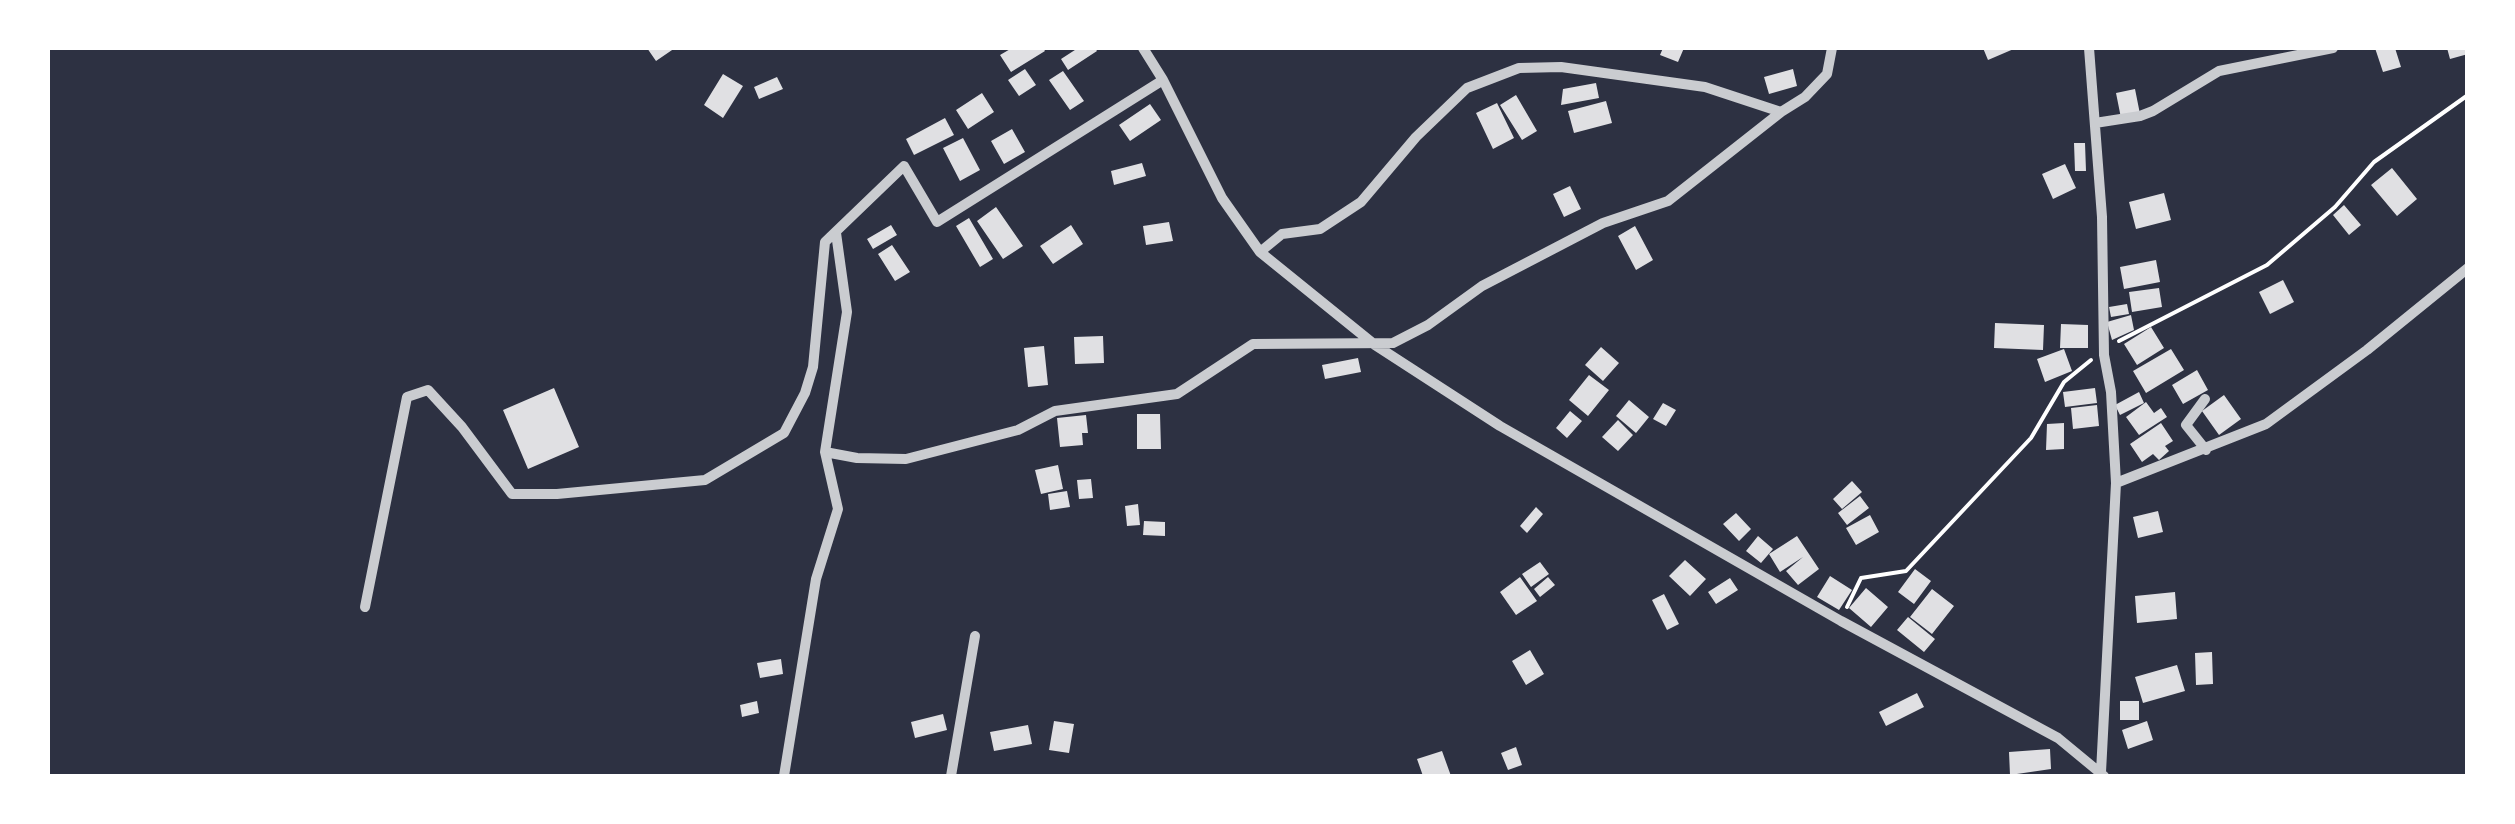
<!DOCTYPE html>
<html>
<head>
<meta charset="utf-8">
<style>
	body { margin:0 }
	#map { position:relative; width:2515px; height:824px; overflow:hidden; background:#2d3142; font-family:Roboto,sans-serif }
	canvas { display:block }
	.frame { position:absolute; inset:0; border:50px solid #fff; pointer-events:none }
</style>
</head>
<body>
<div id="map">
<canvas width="2515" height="824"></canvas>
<div class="frame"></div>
</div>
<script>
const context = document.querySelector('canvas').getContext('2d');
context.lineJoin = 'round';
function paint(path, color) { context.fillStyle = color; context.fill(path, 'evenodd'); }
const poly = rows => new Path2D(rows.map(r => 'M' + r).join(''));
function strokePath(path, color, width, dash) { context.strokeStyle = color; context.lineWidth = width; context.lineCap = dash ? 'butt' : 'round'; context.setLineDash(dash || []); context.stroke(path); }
paint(poly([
	[647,48,675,48,656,61],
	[1012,48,1043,48,1045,51,1011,72,1000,55],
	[1078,48,1095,48,1097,51,1068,70,1061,59],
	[1663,48,1684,48,1678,62,1660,55],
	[1983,48,2016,48,1988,60],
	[2375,48,2395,48,2401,67,2383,72],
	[2447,48,2468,48,2468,54,2450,59],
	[1025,69,1036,85,1019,96,1008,80],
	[1793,69,1797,86,1769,94,1764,77],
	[1063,71,1084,101,1070,110,1049,80],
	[723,74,743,86,723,118,704,105],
	[777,77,783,89,759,99,754,87],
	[1596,83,1599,98,1561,105,1563,89],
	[2135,89,2140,114,2121,118,2116,93],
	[982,93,994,112,968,129,956,110],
	[1516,95,1537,131,1522,140,1500,105],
	[1606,101,1612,123,1574,133,1568,111],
	[1497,103,1514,138,1493,149,1476,113],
	[1150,104,1161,120,1130,141,1119,125],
	[945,118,954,135,914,155,906,139],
	[1012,129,1025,152,1004,164,991,141],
	[963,138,980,170,960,181,943,148],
	[2074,143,2085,143,2086,171,2075,171],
	[1142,163,1146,176,1114,185,1111,171],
	[2065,164,2076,188,2053,199,2042,174],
	[2392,168,2417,199,2397,216,2371,185],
	[1570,186,1581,209,1564,217,1553,194],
	[2164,193,2171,220,2136,229,2129,202],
	[2344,205,2361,225,2349,235,2333,215],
	[996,207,1023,246,1003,259,977,221],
	[969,218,993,259,980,267,956,226],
	[1169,222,1173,241,1146,245,1143,226],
	[891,225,897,235,873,249,867,239],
	[1071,225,1083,244,1053,264,1040,246],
	[1635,226,1653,260,1636,270,1618,236],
	[892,245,910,272,895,281,878,254],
	[2156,260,2160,282,2124,289,2120,267],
	[2283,280,2294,302,2270,314,2259,292],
	[2159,288,2162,307,2132,312,2129,292],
	[2127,304,2129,314,2111,317,2109,307],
	[2131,315,2134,330,2112,340,2107,322],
	[1995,323,2044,325,2043,350,1994,348],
	[2061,324,2088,325,2088,348,2060,348],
	[2151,327,2164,348,2137,365,2124,344],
	[1103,336,1104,363,1075,364,1074,337],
	[1044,346,1048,385,1028,387,1024,348],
	[1601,347,1619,363,1603,381,1585,365],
	[2064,349,2072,371,2045,382,2037,359],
	[2171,349,2184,370,2146,393,2133,371],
	[1358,358,1361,372,1325,379,1322,365],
	[2197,370,2208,390,2183,404,2172,385],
	[1589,375,1609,390,1588,416,1569,400],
	[554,388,579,447,528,469,503,410],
	[2095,388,2097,403,2065,407,2063,392],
	[2139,392,2144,403,2120,415,2115,405],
	[2224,395,2241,419,2219,435,2202,411],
	[1629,400,1649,417,1636,433,1616,416],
	[2146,402,2154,413,2161,408,2167,417,2139,435,2126,417],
	[1663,403,1676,410,1666,426,1653,419],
	[2097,405,2099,426,2073,429,2071,408],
	[1570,411,1582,421,1567,438,1556,428],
	[1137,414,1160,414,1161,449,1137,449],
	[1086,415,1088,433,1082,433,1083,445,1060,447,1057,418],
	[1618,420,1633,435,1618,451,1602,437],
	[2064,423,2064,449,2046,450,2047,424],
	[2161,423,2173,441,2165,446,2169,451,2159,460,2153,454,2142,462,2130,444],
	[1058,465,1063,489,1041,494,1035,470],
	[1091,479,1093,498,1079,499,1077,480],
	[1852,481,1862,492,1842,509,1833,499],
	[1067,491,1070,507,1050,510,1048,494],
	[1860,496,1869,508,1847,525,1838,513],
	[1138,504,1140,525,1127,526,1125,506],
	[1536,507,1543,514,1527,533,1520,526],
	[2158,511,2163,532,2138,538,2133,517],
	[1736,513,1751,529,1739,541,1723,524],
	[1870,515,1879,532,1856,545,1846,528],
	[1144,521,1165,522,1165,536,1143,535],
	[1758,536,1773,549,1761,563,1746,551],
	[1797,536,1819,569,1798,585,1786,571,1803,557,1780,572,1769,554],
	[1685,560,1706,579,1690,596,1669,576],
	[1540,562,1549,574,1531,587,1522,574],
	[1915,569,1931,581,1914,604,1898,592],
	[1830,576,1852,590,1839,610,1817,597],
	[1520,577,1537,601,1516,615,1500,592],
	[1548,577,1555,585,1540,597,1534,589],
	[1730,578,1738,590,1716,604,1708,592],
	[1866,588,1888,607,1871,627,1849,608],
	[1932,589,1954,606,1932,634,1910,617],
	[2175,592,2177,619,2137,623,2135,596],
	[1664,594,1679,624,1667,630,1652,600],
	[1908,617,1935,639,1924,652,1897,630],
	[1530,650,1544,674,1526,685,1512,661],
	[2212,652,2213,684,2196,685,2195,653],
	[781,659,783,674,760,678,757,663],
	[2177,665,2185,691,2143,703,2135,677],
	[1917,693,1924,707,1886,726,1879,712],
	[757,701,759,713,742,717,740,705],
	[2120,701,2139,701,2139,720,2120,720],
	[943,714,947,730,915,738,911,722],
	[1054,721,1074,724,1069,753,1049,750],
	[2147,721,2153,740,2128,749,2122,730],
	[1028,725,1032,744,994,751,990,732],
	[1516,747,1522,765,1508,770,1501,753],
	[2050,749,2051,769,2010,775,2009,752],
	[1442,751,1451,776,1423,776,1417,759]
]), '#e0e0e3');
strokePath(poly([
	[2119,341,2267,265,2335,207,2374,162,2468,95],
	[1847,607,1861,578,1906,571,2031,438,2064,382,2091,360]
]), '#fff', 4);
strokePath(poly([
	[1143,48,1163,80,1222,198,1260,252,1375,345,1500,426,1841,621,2058,738,2104,776],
	[2089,48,2102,217,2104,355,2111,392,2116,483,2101,772],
	[2095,123,2140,116,2153,111,2219,71,2333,48],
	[1260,252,1282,234,1320,229,1361,202,1416,137,1467,88,1519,68,1561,67,1705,87,1781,112,1805,97,1827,74,1832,48],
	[2205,399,2186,425,2206,450],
	[825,452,857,458,906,459,1018,430,1055,411,1177,394,1253,344,1393,343,1428,325,1482,286,1603,223,1668,201,1781,112],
	[2116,483,2266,424,2367,350,2468,268],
	[365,607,407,397,428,390,462,427,512,494,557,494,705,480,784,433,805,393,813,367,825,242,904,166,937,222,1163,80],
	[784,776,816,579,838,509,825,452,847,312,836,233],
	[951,776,975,636]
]), '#caccd0', 10);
</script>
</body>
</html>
